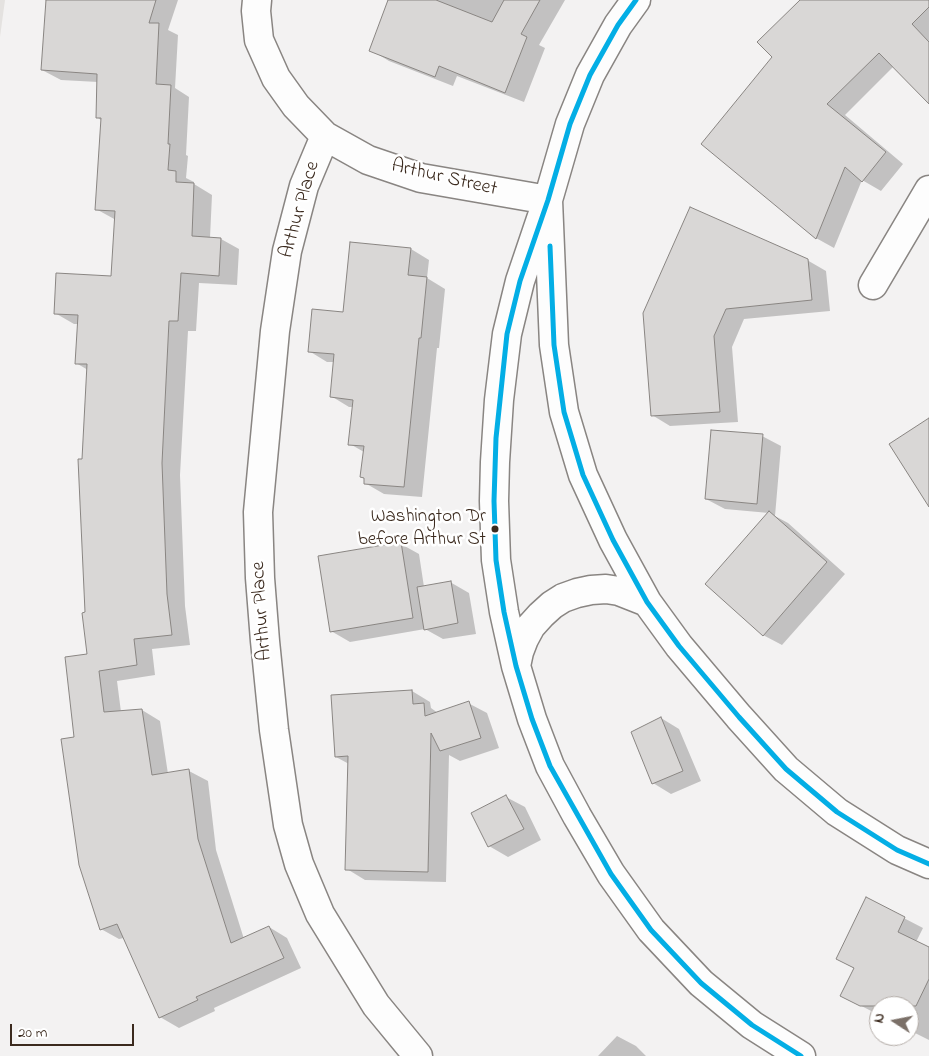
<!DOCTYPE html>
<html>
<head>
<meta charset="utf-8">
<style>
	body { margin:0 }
	#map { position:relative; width:929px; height:1056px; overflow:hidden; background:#f3f2f2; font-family:"Indie Flower",sans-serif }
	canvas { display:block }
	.north { position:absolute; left:869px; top:996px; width:50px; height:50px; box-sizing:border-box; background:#fff; border:1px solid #b1aaa5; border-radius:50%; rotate:281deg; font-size:14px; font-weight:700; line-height:20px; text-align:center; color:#3b2a1e }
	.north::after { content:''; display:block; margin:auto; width:18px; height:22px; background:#7b7068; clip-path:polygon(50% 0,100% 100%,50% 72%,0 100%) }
	.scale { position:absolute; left:10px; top:1024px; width:124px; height:22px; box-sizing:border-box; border:2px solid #3b2a1e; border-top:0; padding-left:6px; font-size:15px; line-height:18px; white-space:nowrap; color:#3b2a1e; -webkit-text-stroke:4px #fff; paint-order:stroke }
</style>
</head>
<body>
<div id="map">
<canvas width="929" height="1056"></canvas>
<div class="north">N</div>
<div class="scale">20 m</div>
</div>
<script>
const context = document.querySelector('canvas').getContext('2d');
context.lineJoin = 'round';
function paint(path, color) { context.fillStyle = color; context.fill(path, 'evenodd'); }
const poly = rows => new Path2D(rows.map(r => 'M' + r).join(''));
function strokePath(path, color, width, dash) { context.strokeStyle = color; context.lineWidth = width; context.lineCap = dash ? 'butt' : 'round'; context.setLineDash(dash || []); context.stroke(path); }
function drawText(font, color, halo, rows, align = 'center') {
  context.font = font + ' "Indie Flower",sans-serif'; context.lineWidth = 5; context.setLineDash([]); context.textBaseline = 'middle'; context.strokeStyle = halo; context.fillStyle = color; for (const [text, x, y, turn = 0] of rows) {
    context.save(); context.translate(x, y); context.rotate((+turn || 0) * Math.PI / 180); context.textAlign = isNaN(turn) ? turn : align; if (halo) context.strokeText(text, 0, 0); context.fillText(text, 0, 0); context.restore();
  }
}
paint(poly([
	[0,0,5,0,0,37]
]), '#e4e2e0');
paint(poly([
	[69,0,178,0,168,30,178,35,175,88,189,97,186,155,188,156,186,178,194,182,194,184,212,195,210,238,221,239,239,249,237,285,199,283,196,331,188,331,180,475,185,606,190,645,152,649,155,675,117,681,121,712,142,710,160,721,168,774,189,771,208,781,216,850,244,939,269,927,287,938,301,968,214,1008,215,1011,179,1028,160,1017,124,938,119,939,101,929,75,738,88,655,83,460,88,370,76,363,79,324,74,324,55,313,112,278,116,220,96,209,102,121,97,117,98,82,61,80,42,70],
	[390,0,565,0,539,45,545,48,524,102,457,76,453,86,389,61,371,50],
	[802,0,929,0,929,102,894,66,845,115,903,164,881,191,862,180,834,248,816,238,774,57],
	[411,249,429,260,427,278,445,289,439,348,437,348,422,497,384,494,365,483,365,479,362,477,364,452,350,444,353,407,349,407,331,396,334,362,327,362,309,351,344,314],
	[807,260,826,271,830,311,744,319,732,347,738,422,670,426,652,415,644,314],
	[762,436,781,446,775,516,788,523,845,574,782,645,763,635,769,513,725,509,706,499],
	[401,544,419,554,424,587,450,582,469,593,476,634,443,639,425,629,350,642,331,631],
	[412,691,430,702,431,708,438,713,468,703,487,713,499,748,460,761,449,755,446,882,365,880,347,869,349,764,336,757],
	[661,718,679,729,701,781,671,794,653,783],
	[506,797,525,807,541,840,508,857,489,846,473,814],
	[867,899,923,928,916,942,929,948,929,1040,909,1030,909,1006,879,1006,879,1015,842,996,855,969,837,958],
	[617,1036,636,1046,646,1056,598,1056]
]), '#0003');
const building = poly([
	[46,0,156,0,149,23,159,23,156,84,171,85,168,144,170,144,168,170,176,171,176,182,194,183,192,236,221,238,219,276,181,273,178,321,169,321,162,463,167,594,172,635,134,639,137,665,99,671,104,712,142,709,152,775,189,769,198,839,231,943,269,926,284,958,196,997,198,1000,159,1018,117,924,100,930,79,865,61,739,74,737,65,657,87,654,82,613,85,612,78,459,82,459,87,364,75,364,78,315,54,314,56,273,111,276,115,211,95,210,101,118,96,118,97,74,41,70,46,0],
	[388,0,436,0,492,22,504,0,540,0,521,34,527,37,505,93,439,66,435,77,369,51,388,0],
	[800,0,929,0,929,7,912,24,929,42,929,104,879,53,827,104,886,152,862,182,845,167,816,239,701,144,772,57,757,42,800,0],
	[690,207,808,259,812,300,726,309,714,336,720,412,651,416,643,313,690,207],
	[350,242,411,248,408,275,427,277,421,338,419,338,404,487,364,484,364,478,360,477,364,446,348,445,353,400,330,397,334,354,308,352,312,309,343,312,350,242],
	[929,418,929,507,889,444,929,418],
	[711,430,763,434,757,504,705,499,711,430],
	[769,511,827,562,763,636,705,584,769,511],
	[401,542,413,618,330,632,318,556,401,542],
	[451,581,458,623,424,630,417,587,451,581],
	[412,690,413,704,424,703,425,716,469,701,481,738,440,751,431,733,428,872,345,870,348,756,335,757,331,695,412,690],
	[661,717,683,771,652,784,631,732,661,717],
	[506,795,524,829,488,847,471,813,506,795],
	[866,897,905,917,898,932,929,947,929,979,916,1006,860,1006,840,996,854,968,836,959,866,897]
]);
paint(building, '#d9d7d6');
strokePath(building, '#898582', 1);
const minor = poly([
	[257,0,256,11,259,40,276,78,296,106,325,136,368,160,421,178,548,200],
	[636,0,618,25,590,75,570,124,548,200,554,345,564,412,583,475,613,540,647,602,679,646,739,717,786,769,837,812,897,850,929,864],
	[325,136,304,186,287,251,275,331,258,512,260,578,265,641,274,730,288,825,299,864,320,914,376,1005,418,1056],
	[542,216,520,281,507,334,499,400,495,462,494,501,496,560,504,612,516,666,532,719,550,766,577,816,611,874,651,930,701,983,752,1025,801,1056],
	[873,285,929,190],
	[516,666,519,652,524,639,531,626,541,615,552,605,563,598,577,593,591,590,606,589,619,591,647,602]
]);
strokePath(minor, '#898582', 31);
strokePath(minor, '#fdfdfd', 28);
strokePath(poly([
	[636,0,618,25,590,75,570,124,548,200,520,281,507,334,496,438,494,501,496,560,504,612,516,666,532,719,550,766,611,874,651,930,701,983,752,1025,801,1056],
	[550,246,554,345,564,412,583,475,613,540,647,602,679,646,739,717,786,769,837,812,897,850,929,864]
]), '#03aee5', 5);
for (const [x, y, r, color] of [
	[495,529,4.5,"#3b2a1e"]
]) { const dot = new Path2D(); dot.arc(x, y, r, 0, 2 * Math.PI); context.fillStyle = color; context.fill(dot); strokePath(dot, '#fff', 2); }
drawText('19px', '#3b2a1e', '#fff', [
	["Washington Dr",486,518],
	["before Arthur St",486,541]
], 'right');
drawText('20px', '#3b2a1e', '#fff', [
	["Arthur Street",444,179,13],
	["Arthur Place",301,210,-74],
	["Arthur Place",263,611,-94]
]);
</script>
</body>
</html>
